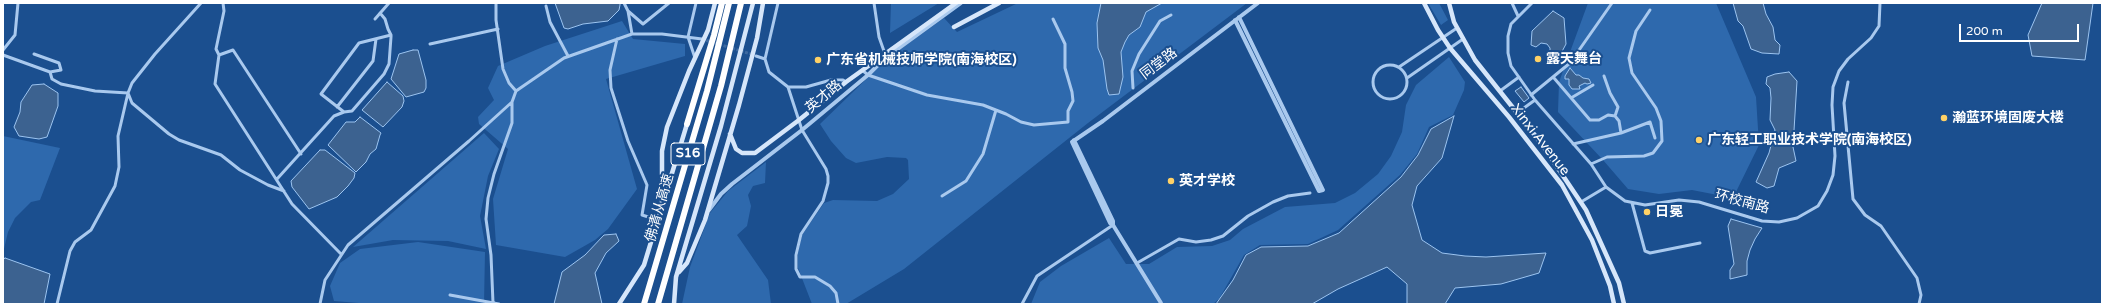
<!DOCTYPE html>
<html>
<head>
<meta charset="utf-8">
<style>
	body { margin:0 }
	#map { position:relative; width:2105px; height:307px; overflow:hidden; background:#1b4f8f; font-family:"Varela Round",sans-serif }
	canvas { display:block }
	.frame { position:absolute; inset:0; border:4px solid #fff; pointer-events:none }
	.scale { position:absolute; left:1959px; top:24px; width:120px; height:18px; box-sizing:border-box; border:2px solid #fff; border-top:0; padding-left:5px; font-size:12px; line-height:14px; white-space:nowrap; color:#fff; -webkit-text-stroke:3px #1b4f8f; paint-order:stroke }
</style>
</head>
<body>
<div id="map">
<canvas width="2105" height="307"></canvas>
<div class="frame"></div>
<div class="scale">200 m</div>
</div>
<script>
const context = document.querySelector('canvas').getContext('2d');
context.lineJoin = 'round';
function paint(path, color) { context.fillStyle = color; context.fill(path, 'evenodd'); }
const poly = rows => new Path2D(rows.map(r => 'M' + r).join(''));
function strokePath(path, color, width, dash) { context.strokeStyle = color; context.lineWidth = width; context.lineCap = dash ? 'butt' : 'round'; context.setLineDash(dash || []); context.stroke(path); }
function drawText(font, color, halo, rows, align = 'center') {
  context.font = font + ' "Varela Round","Noto Sans SC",sans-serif'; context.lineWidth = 4; context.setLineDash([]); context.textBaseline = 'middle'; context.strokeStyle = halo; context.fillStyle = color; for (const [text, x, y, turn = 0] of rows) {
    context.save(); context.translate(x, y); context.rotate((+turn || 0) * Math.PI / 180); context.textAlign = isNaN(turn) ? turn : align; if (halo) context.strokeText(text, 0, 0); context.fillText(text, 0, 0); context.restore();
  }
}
paint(poly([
	[891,3,939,3,890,33],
	[1018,3,1247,3,1088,123,904,269,846,304,812,304,798,268,798,253,802,235,824,203,833,200,877,201,893,194,909,179,908,160,906,158,887,157,856,163,846,158,831,141,820,124,888,58,944,18,957,32],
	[1428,3,1439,3,1448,20,1441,25],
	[1588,3,1716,3,1756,97,1759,145,1733,198,1692,190,1659,194,1628,189,1603,160,1558,112,1559,82],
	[622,21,633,39,685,44,685,56,606,79,637,189,608,229,595,240,565,257,496,245,493,199,508,149,479,124,478,117,494,100,488,88,498,66,545,46],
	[1449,57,1465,82,1464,90,1453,115,1429,127,1417,154,1400,175,1338,230,1308,244,1260,245,1244,255,1219,299,1213,304,1031,304,1040,282,1061,266,1109,238,1126,264,1149,264,1177,247,1212,246,1230,240,1243,229,1285,207,1335,203,1355,193,1378,174,1391,156,1402,132,1406,105,1416,85],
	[484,133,499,149,488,176,480,216,486,249,448,241,393,240,353,247],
	[3,136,60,148,40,200,31,202,15,218,8,232,3,253],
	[766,162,765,183,753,186,748,195,751,206,747,226,737,235,768,280,771,304,682,304,690,267,710,213,728,191],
	[418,242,485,252,484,304,371,304,334,301,330,286,340,263,360,249]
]), '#2e69ad');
const water = poly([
	[555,3,620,3,620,5,619,10,608,21,583,24,568,29,564,28,555,3],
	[1101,3,1162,3,1146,12,1140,27,1129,35,1125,42,1121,52,1123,77,1119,94,1109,95,1107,89,1103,60,1098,48,1097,23,1101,3],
	[1733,3,1763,3,1766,14,1773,27,1775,40,1780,45,1779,54,1762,53,1751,49,1743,26,1738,21,1733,3],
	[2042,3,2093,3,2085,60,2032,56,2028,35,2042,3],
	[1553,11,1564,18,1566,44,1558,59,1550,53,1550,48,1547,44,1541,43,1536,47,1531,45,1532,31,1553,11],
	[413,50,418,50,426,80,426,88,424,92,406,97,391,79,399,54,413,50],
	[1570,68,1576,75,1579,75,1583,78,1589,79,1591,83,1587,84,1585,83,1579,86,1580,89,1572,89,1569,85,1569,79,1565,79,1565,76,1570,68],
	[1789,72,1797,81,1793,147,1796,161,1779,168,1774,186,1767,188,1756,182,1769,153,1775,130,1770,120,1771,98,1770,88,1766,84,1767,77,1775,74,1789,72],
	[387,82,403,96,404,101,402,107,383,127,362,110,387,82],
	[44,84,58,93,58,106,47,137,39,139,19,136,14,127,20,112,21,102,32,85,44,84],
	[1521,87,1529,98,1524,102,1515,91,1521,87],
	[1454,116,1442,158,1417,186,1412,205,1422,240,1442,253,1465,256,1486,257,1546,253,1539,273,1501,284,1455,288,1445,304,1407,304,1407,284,1387,267,1338,289,1312,304,1216,304,1233,280,1246,255,1261,247,1308,246,1339,233,1401,177,1418,155,1431,129,1454,116],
	[360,117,381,133,380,135,376,149,370,154,366,162,356,172,328,145,346,122,355,122,360,117],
	[320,150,325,150,355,173,354,178,348,186,337,197,309,209,292,187,291,181,320,150],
	[1731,219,1762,228,1755,239,1750,250,1747,261,1747,275,1730,279,1730,270,1734,264,1728,226,1731,219],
	[616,234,619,241,606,253,595,273,602,304,554,304,562,272,585,255,604,235,616,234],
	[5,258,50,274,44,304,3,304,3,260,5,258]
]);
paint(water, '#3c6290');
strokePath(water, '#9cc4f0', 1);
strokePath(poly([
	[702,39,754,55]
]), '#3d69a0', 3, [3, 1.5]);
strokePath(poly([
	[496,3,496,20,503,69,509,83,516,91],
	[624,3,628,11,632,34],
	[778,3,765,59,769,72,788,87,802,130,826,169,828,176,828,183,823,201,801,234,796,255,796,269,800,277,815,277,830,286,836,293,838,304],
	[874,3,879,37,885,54],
	[1512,3,1518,16],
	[1532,3,1511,24,1508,36,1508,53,1511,66,1535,100,1591,164,1606,187,1625,201,1645,205,1679,200,1699,202,1762,221,1779,222,1797,218,1818,206,1827,191,1833,175,1835,156,1832,105,1833,87,1839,71,1848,59,1871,38,1879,26,1880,3],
	[546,6,550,22,568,56],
	[628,11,643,24,669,3],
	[380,13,385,19,388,29,391,35,391,37,389,64,384,74,352,111,344,112,321,94,359,43,391,35],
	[375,19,389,3],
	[617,39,610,70,611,88,628,141,647,185,642,215,658,220],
	[430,44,498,29],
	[3,50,15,35,18,3],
	[3,55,50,72,61,70,59,63,34,54],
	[219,55,216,49,224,11,223,3],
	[756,56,765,59],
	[695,58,688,37,696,3],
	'1373 82a17 17 0 1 1 34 0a17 17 0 1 1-34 0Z',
	[1399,67,1457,28],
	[862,70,868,75,927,95,983,105,1006,114,1021,122,1034,125,1068,122,1068,111,1073,101,1072,92,1065,68,1065,44,1053,19],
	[50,72,52,79,61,84,95,91,128,93,132,103,169,134,179,140,221,155,240,170,268,185,284,191],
	[1604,76,1610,93,1618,107,1615,116],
	[1407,78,1463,39],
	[1554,78,1590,120,1599,120,1608,115,1615,116,1619,121,1621,133],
	[1848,82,1844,103,1853,199,1865,215,1881,226,1917,278,1921,295,1919,304],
	[788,87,806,87,831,80,843,80,846,82],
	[1133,88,1132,71,1139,54,1160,21,1171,15],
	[1500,91,1519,77],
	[1531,95,1570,63,1612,3],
	[1571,98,1593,85],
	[337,107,373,61,376,39],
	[1517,113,1535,100],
	[1573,144,1621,133,1650,122,1655,138],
	[301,154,233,50,219,55,215,84,292,204,341,254],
	[1591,164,1607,157,1644,156,1653,153,1662,141,1661,121,1656,108,1632,73,1629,58,1636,31,1650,10],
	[277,179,334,116,344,112],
	[942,196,966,181,983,154,996,110],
	[1581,202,1606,187],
	[1632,203,1645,251,1650,253,1700,243],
	[1137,263,1179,239,1196,242,1211,240,1223,236,1248,216,1273,202,1288,196,1310,193],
	[450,295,499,304],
	[493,303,491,255,486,219,488,198,494,174,512,123,512,102,516,91,564,58,632,34,662,34,702,39],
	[57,304,70,251,75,242,91,230,115,186,119,167,118,136,128,93,132,83,155,54,201,3],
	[320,304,325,280,348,245,469,141,512,102],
	[1022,304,1037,276,1113,225]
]), '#a9c9ee', 3);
strokePath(poly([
	[1235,20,1319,191,1323,190,1239,17],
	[1074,140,1113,221,1113,225,1110,223,1072,142,1103,121,1258,3],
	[709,210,721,194,732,184,802,130,868,75,884,59,961,3],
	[1113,225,1161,303]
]), '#a9c9ee', 4);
strokePath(poly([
	[1424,3,1438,30,1450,48,1509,117,1562,185,1592,240,1610,286,1614,304],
	[1449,3,1454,22,1475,60,1541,143,1586,210,1619,283,1624,304],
	[954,27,999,3],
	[730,134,736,149,742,153,755,153,799,120,846,82,956,3],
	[662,207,662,151,667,127,689,71,708,30,715,3],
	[679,272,687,263,705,220,739,105,757,38,763,3],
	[619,304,644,265,687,124],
	[674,304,676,277,721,126,753,3]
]), '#d6e6fa', 4.5);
strokePath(poly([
	[687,124,714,35,722,3],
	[644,304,707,91,729,3],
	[658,304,721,86,741,3]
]), '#fff', 6);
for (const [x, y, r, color] of [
	[1538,59,4,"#ffd166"],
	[818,60,4,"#ffd166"],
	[1944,118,4,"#ffd166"],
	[1699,140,4,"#ffd166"],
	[1171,181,4,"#ffd166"],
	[1647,212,4,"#ffd166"]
]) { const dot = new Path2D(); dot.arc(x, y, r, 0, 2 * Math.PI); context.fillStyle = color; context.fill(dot); strokePath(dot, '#1b4f8f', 1.5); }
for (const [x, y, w] of [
	[688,154,34]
]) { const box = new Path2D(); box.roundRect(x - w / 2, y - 11, w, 22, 3); context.fillStyle = '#1b4f8f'; context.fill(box); strokePath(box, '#fff', 1); }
drawText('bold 13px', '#fff', null, [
	["S16",688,154]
]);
drawText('bold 14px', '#fff', '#1b4f8f', [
	["露天舞台",1546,59],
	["广东省机械技师学院(南海校区)",826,60],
	["瀚蓝环境固废大楼",1952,118],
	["广东轻工职业技术学院(南海校区)",1707,140],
	["英才学校",1179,181],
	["日冕",1655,212]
], 'left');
drawText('14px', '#fff', '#1b4f8f', [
	["同堂路",1159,64,-37],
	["英才路",824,97,-40],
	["Xinxi Avenue",1540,140,52],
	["环校南路",1742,202,15],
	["佛清从高速",660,208,-74]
]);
</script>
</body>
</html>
